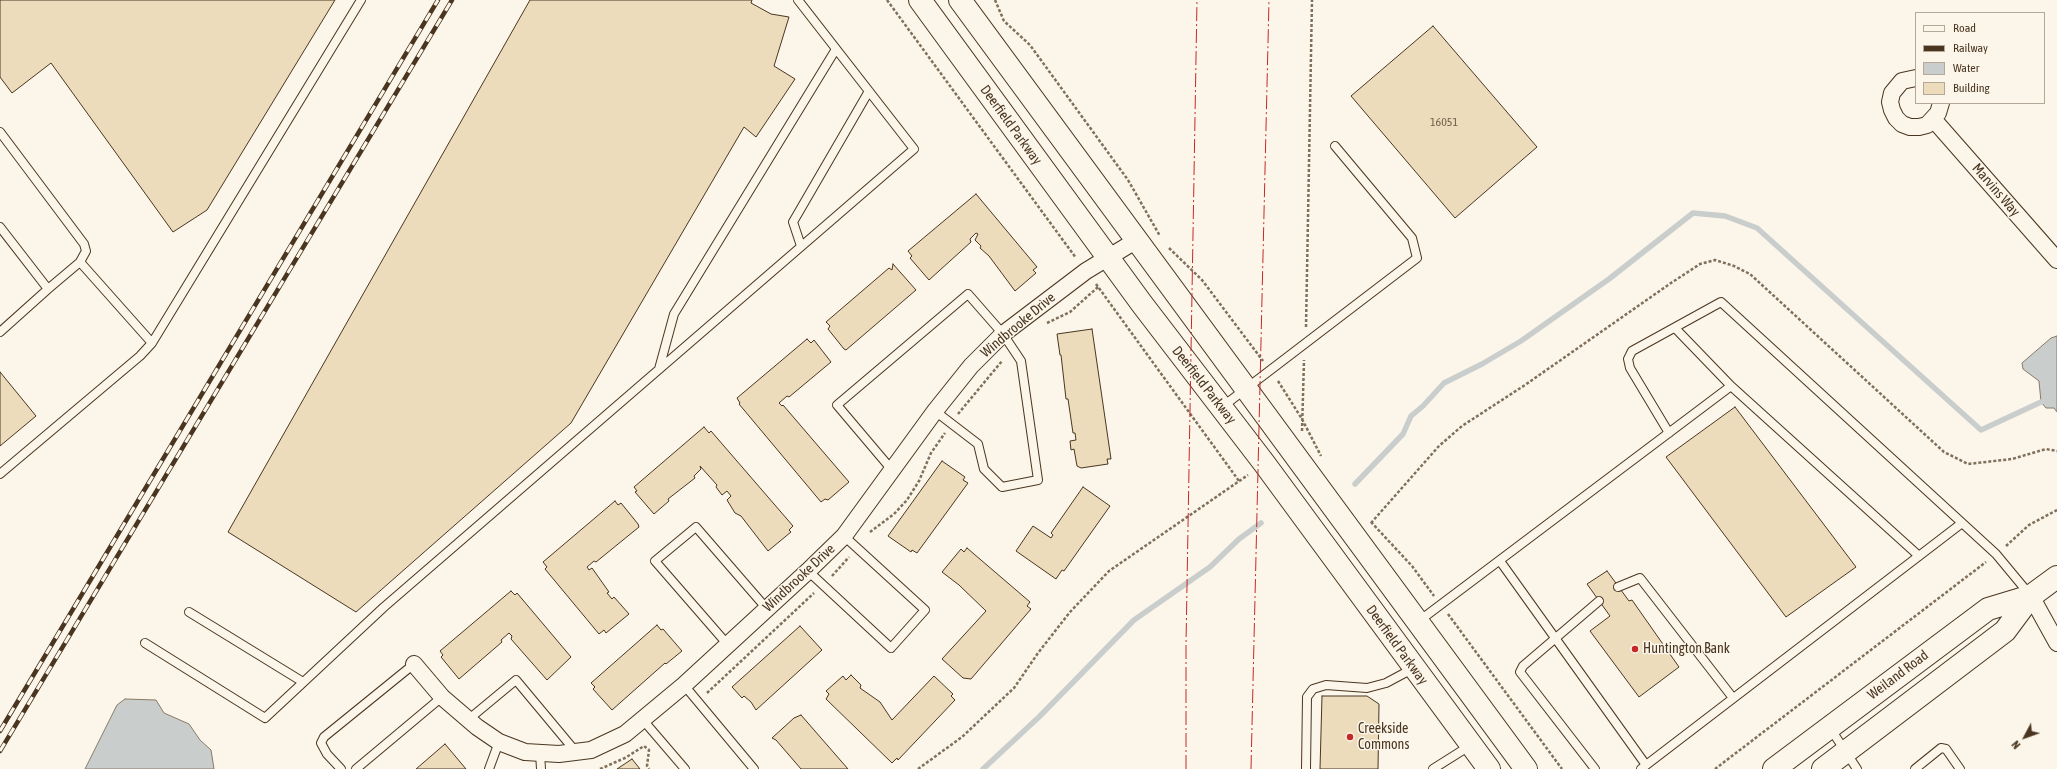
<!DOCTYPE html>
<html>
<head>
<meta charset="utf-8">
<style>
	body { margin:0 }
	#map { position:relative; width:2057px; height:769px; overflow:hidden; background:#fbf6e9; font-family:"Asap Condensed",sans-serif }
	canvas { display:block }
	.legend { position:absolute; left:1915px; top:12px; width:130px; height:92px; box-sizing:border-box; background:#fbf6e9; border:1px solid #b4a999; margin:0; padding:5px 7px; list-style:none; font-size:12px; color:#4a3520 }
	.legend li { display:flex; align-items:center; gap:8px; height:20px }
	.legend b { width:20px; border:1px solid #b4a999 }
	.north { position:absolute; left:2005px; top:717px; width:40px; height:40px; -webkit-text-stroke:3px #fbf6e9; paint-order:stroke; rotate:229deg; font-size:11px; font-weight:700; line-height:16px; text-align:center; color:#4a3520 }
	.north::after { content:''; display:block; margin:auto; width:14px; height:18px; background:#4a3520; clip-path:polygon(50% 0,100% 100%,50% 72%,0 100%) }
</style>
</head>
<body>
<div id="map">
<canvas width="2057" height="769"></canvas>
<ul class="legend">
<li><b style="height:5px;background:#fbf6e9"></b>Road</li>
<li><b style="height:5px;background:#4a3520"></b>Railway</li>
<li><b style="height:11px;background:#c9cecd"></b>Water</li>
<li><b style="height:11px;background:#ecdcbc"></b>Building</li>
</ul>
<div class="north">N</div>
</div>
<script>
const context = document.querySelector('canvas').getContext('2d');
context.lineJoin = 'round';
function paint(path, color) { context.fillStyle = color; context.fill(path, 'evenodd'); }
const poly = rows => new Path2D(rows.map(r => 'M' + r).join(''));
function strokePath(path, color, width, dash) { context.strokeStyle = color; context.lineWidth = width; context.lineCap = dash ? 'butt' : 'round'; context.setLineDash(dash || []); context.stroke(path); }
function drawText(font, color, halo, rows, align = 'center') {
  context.font = font + ' "Asap Condensed",sans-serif'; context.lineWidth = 3; context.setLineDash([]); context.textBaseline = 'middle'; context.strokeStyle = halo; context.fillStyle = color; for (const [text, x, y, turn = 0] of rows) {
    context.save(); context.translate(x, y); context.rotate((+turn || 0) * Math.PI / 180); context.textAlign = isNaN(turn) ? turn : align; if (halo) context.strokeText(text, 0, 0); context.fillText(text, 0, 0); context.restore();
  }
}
const water = poly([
	[2057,336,2057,412,2054,408,2046,408,2041,402,2039,381,2023,369,2022,363,2051,338,2057,336],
	[125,699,156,700,164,713,189,724,200,740,211,750,214,769,85,769,117,705,125,699]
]);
paint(water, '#c9cecd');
strokePath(water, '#887966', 1);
strokePath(poly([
	[1355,484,1403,434,1411,416,1423,406,1444,383,1482,364,1521,341,1609,279,1693,213,1725,216,1757,228,1981,430,2041,402],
	[983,769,1039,717,1134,620,1210,567,1239,539,1261,523]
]), '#c9cecd', 5.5);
const building = poly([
	[0,0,335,0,207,210,173,232,51,63,12,93,0,77,0,0],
	[530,0,752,0,751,3,771,14,789,17,774,66,795,79,756,137,744,127,571,423,356,612,228,532,530,0],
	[1433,26,1537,147,1455,218,1351,96,1433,26],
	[976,194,1037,267,1033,270,1036,273,1015,291,989,256,980,248,981,246,975,240,978,234,976,233,970,239,971,242,929,280,910,258,912,256,908,251,976,194],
	[893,264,916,290,846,350,844,349,828,329,830,326,826,322,889,268,892,270,893,264],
	[1092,329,1111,459,1107,459,1108,464,1081,468,1077,466,1074,449,1071,450,1070,441,1076,440,1075,433,1073,433,1068,399,1066,399,1061,355,1060,355,1057,334,1092,329],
	[807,339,811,343,814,340,831,362,789,397,787,396,779,403,782,406,783,405,849,482,828,500,825,499,821,502,739,404,740,403,737,398,807,339],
	[0,372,36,416,0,446,0,372],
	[1735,407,1856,567,1786,617,1666,457,1735,407],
	[704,427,709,433,711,431,793,526,789,530,791,532,768,551,741,516,735,513,727,500,731,496,727,491,722,495,716,487,717,485,700,466,701,469,694,476,695,478,668,499,669,501,654,514,635,492,637,491,634,487,704,427],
	[942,461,965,477,963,480,968,483,917,553,912,550,911,552,888,536,942,461],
	[1083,487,1110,506,1064,571,1062,570,1056,579,1016,551,1033,526,1051,538,1053,535,1051,533,1083,487],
	[615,501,618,505,621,503,638,524,639,527,596,562,594,561,587,567,589,570,592,568,609,592,607,593,612,599,614,597,629,614,606,633,604,630,599,634,545,569,547,567,543,562,615,501],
	[967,548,1030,602,1027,606,1031,609,971,679,963,678,942,659,986,611,959,585,942,572,961,549,964,552,967,548],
	[1607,571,1629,601,1632,600,1679,667,1639,697,1590,631,1610,616,1587,584,1607,571],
	[511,591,515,595,517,593,571,657,547,680,511,639,512,636,509,633,501,640,502,642,459,679,441,657,443,655,440,651,511,591],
	[657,625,661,630,663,629,682,651,666,664,665,663,612,710,593,689,595,687,591,683,657,625],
	[800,626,822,650,756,710,751,702,744,696,742,698,732,687,800,626],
	[851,675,861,685,860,688,880,702,892,720,934,676,953,694,951,696,955,700,898,760,897,758,892,763,826,699,829,694,826,691,843,676,846,680,851,675],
	[1322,696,1367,696,1379,704,1378,769,1320,769,1322,696],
	[801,715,848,769,801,769,776,740,772,738,794,718,801,715],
	[445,744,466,769,416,769,445,744],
	[632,759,640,769,617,769,632,759]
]);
paint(building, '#ecdcbc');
strokePath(building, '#4a3520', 1);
const service = poly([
	[0,132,84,244,86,251,80,262,48,289,0,227],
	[801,246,793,222,869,91],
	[80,262,152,343],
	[1675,328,1731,386,1919,556],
	[0,332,48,289],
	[659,369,674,314,836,49],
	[1222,407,1417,258,1412,238,1335,146],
	[1669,433,1630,368,1628,359,1632,351,1721,302,1996,554,2030,595],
	[892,470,837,405,968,294,1003,334,1021,361,1038,480,1002,487,984,469,978,444,935,411],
	[0,474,140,356,152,343,361,0],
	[1500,561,1646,765],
	[808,571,891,648,925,610,844,536],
	[1618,587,1640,578,1733,698],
	[189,612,303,682],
	[1419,621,1731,386],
	[145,643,265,718,384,607,914,149,798,0],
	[728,645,655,561,696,527,767,609],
	[684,685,754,769],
	[469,719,516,680,576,752],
	[643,720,685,769],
	[1830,728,1857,769],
	[540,753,541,769],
	[341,769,327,754,321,743,324,737,414,664],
	[356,769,442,697],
	[489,769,499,742],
	[1306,769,1307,697,1313,689,1326,685,1367,688,1386,683,1414,668],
	[1433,769,1471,745],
	[1595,769,1520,672,1523,666,1599,601],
	[1641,769,1962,523],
	[1915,769,1941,748,1946,749,1960,769]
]);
const minor = poly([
	[1916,78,1902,81,1892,93,1890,102,1892,110,1896,118,1902,124,1910,127,1919,127,1927,125,1938,113,1941,103],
	[1934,120,2057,260],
	[2031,596,2057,643],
	[414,664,442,697,477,727,499,742,525,752,559,754,591,750,625,734,684,685,808,571,844,536,935,411,971,366,1003,334,1086,271,1137,240]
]);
const secondary = poly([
	[920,0,1142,304,1264,463,1489,769],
	[960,0,1526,769],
	[1774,769,1988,609,2031,596],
	[1823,769,2005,631,2031,596,2057,577]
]);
strokePath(service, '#4a3520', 10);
strokePath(minor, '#4a3520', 18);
strokePath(secondary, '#4a3520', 24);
strokePath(poly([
	[887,0,1076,258],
	[995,0,1004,21,1030,45,1128,180,1160,236],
	[1169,248,1202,280,1263,361],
	[1096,284,1239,481],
	[1047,323,1070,312,1098,287],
	[1306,327,1312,0],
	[1278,381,1302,419,1321,456],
	[958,414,1002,361],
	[1302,431,1304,360],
	[1371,522,1412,566,1434,596],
	[1371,523,1439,446,1462,426,1525,385,1671,283,1700,264,1715,260,1734,266,1750,274,1944,452,1968,464,2012,459,2046,449,2057,451],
	[870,532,894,514,907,500,919,481,931,453,945,433],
	[2006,546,2029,525,2057,510],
	[832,576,849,557],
	[1448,614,1562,769],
	[707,693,814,593],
	[600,769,625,758,644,746,649,750,647,766,649,769],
	[918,769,962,737,1014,688,1038,653,1070,612,1109,571,1248,475],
	[1715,769,1986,562]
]), '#7f6f5c', 2.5, [3, 2]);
strokePath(service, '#fbf6e9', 8);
strokePath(minor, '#fbf6e9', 16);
strokePath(secondary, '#fbf6e9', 22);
const rail = poly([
	[0,731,438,0],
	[0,751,452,0]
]);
strokePath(rail, '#4a3520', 4.5);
strokePath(rail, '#fbf6e9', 3, [9]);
strokePath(poly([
	[1186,769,1186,645,1197,0],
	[1251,769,1269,0]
]), '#c62828', 1, [14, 3, 2, 3]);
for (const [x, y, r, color] of [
	[1635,649,4,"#c62828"],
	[1350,737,4,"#c62828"]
]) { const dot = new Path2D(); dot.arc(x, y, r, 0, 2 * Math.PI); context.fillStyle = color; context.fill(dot); strokePath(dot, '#fbf6e9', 1.5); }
drawText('12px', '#725f47', null, [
	["16051",1444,122]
]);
drawText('14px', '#4a3520', '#fbf6e9', [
	["Deerfield Parkway",1011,125,54],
	["Marvins Way",1996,190,49],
	["Windbrooke Drive",1018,325,-40],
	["Deerfield Parkway",1204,385,52],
	["Windbrooke Drive",799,578,-43],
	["Deerfield Parkway",1397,645,54],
	["Weiland Road",1898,675,-37]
]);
drawText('14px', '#4a3520', '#fbf6e9', [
	["Huntington Bank",1643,649],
	["Creekside",1358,729],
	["Commons",1358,745]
], 'left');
</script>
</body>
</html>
